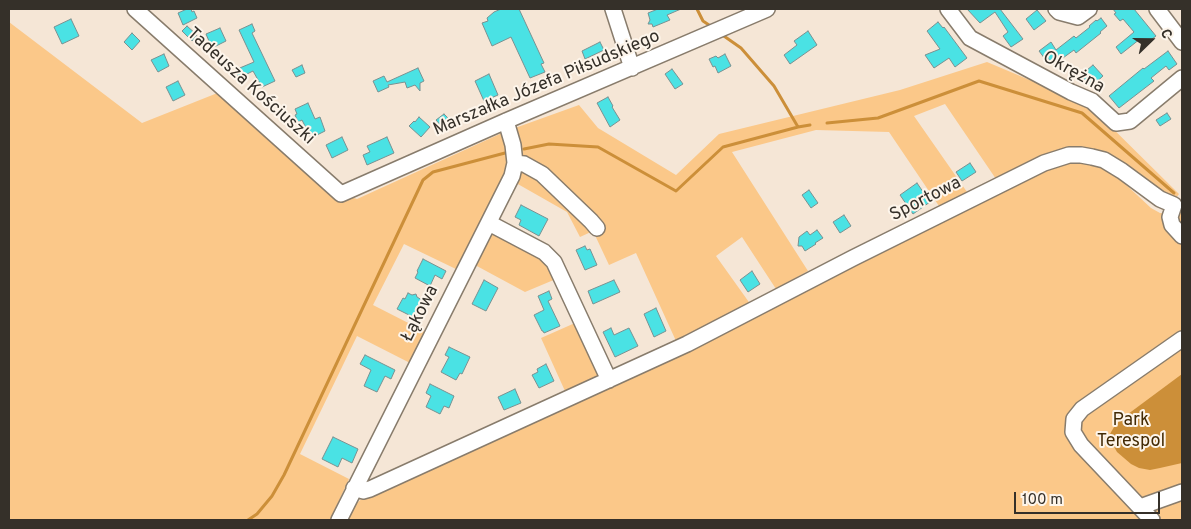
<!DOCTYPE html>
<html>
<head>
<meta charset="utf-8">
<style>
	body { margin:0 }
	#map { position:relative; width:1191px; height:529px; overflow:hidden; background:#f5e6d6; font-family:Overpass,sans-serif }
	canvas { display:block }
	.frame { position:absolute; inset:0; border:10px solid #353029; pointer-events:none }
	.north { position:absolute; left:1126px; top:15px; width:50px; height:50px; -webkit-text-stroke:4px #fdf5eb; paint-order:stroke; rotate:68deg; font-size:14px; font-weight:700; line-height:20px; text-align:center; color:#353029 }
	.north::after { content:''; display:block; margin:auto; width:18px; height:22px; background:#353029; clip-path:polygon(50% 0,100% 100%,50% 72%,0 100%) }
	.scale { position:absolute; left:1014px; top:492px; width:146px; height:22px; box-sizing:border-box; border:2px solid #353029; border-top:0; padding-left:6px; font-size:15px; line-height:18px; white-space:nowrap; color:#353029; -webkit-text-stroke:4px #fdf5eb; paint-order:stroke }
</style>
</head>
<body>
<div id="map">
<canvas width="1191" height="529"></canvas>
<div class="frame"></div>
<div class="north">С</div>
<div class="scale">100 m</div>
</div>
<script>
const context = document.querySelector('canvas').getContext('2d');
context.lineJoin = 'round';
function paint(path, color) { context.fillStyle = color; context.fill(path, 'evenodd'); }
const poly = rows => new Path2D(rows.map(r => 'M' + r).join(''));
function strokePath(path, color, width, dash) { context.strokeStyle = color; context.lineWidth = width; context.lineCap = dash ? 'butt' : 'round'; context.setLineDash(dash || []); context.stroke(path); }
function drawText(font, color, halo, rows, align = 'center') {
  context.font = font + ' Overpass,sans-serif'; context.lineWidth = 4; context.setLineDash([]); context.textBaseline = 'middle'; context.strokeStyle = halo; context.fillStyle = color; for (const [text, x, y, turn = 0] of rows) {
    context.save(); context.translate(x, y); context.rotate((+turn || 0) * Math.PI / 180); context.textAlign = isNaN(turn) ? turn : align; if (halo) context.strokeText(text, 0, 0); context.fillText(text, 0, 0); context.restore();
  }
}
paint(poly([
	[9,22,142,123,220,92,322,187,357,199,502,133,506,146,508,165,506,176,458,270,404,244,373,305,426,332,412,364,357,336,300,454,349,479,330,520,9,520],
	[987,62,1089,105,1179,194,1176,198,1170,199,1089,152,996,179,945,104,914,116,967,192,939,206,889,132,816,130,732,152,808,271,776,289,742,237,716,256,751,305,676,341,636,253,609,265,593,231,580,237,567,212,516,183,515,128,579,105,598,128,676,175,719,134,900,90],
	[1082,163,1098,166,1110,171,1122,181,1151,208,1160,213,1172,214,1182,207,1182,520,345,520,351,510,359,501,368,495,1048,168,1066,164],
	[492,230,544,259,556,279,525,292,475,265],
	[575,323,599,376,565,391,541,338]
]), '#fbc889');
paint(poly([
	[1182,374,1182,463,1160,468,1150,470,1139,468,1131,464,1117,452,1112,443,1110,434,1114,427,1120,420]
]), '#cc8f39');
strokePath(poly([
	[697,9,703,21,712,27],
	[721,34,741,48,774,86,798,127],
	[827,123,878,118,979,81,1082,113,1174,193],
	[524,149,549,144,598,147,676,191,723,147,798,127,810,125],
	[248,520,257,514,272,496,284,475,423,180,433,172,505,153]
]), '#cc8f39', 3);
const building = poly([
	[187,9,191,9,192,12,194,11,197,18,183,25,178,13,187,9],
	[501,9,519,9,544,63,541,64,545,72,530,78,511,37,492,46,482,23,488,21,487,18,494,12,501,9],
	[658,9,681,9,667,15,670,20,653,27,652,24,648,24,650,20,648,13,658,9],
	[967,9,1000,9,1023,39,1011,47,1003,36,1008,32,995,12,980,23,967,9],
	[1113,9,1134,9,1156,36,1144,45,1140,39,1121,54,1116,47,1134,32,1123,19,1120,21,1114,14,1116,13,1113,9],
	[1037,10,1046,21,1034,30,1026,19,1037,10],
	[1101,18,1107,26,1100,32,1101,33,1076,53,1074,50,1053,65,1047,57,1045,59,1039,51,1051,42,1056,50,1074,36,1076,38,1090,27,1089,26,1096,20,1097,21,1101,18],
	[71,19,79,36,62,44,54,27,71,19],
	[938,22,943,28,944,27,967,58,955,67,949,58,934,68,925,55,940,49,927,31,938,22],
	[252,24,255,31,252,33,275,81,262,87,253,71,239,78,235,70,254,62,239,30,252,24],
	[187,26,197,35,192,41,182,31,187,26],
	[220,28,226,41,212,48,206,34,220,28],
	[808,31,817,45,790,64,784,55,797,45,794,41,808,31],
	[132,33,140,41,132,50,124,42,132,33],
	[600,42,604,50,585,59,582,51,600,42],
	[1168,51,1177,64,1169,70,1166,66,1151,78,1154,81,1119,108,1109,96,1143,68,1144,69,1168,51],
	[164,54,169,66,158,72,151,60,164,54],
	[725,54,731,66,718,73,715,66,713,67,709,59,716,56,718,58,725,54],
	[302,65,305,73,296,77,292,70,302,65],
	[1093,65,1103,76,1091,87,1081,75,1093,65],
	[418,68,424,81,420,83,420,91,415,85,407,88,405,82,388,85,389,87,378,92,373,81,384,76,387,82,418,68],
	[672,69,683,84,675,89,665,74,672,69],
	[489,74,498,95,484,101,475,81,489,74],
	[178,81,185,95,173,101,166,87,178,81],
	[608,97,613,106,612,107,620,120,610,127,597,103,608,97],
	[308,103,315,119,320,117,325,131,311,138,302,120,298,122,295,115,297,114,295,109,308,103],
	[1167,113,1171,119,1160,126,1156,120,1167,113],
	[444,114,450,120,448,122,452,126,445,131,436,120,444,114],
	[419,117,430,127,421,137,409,126,414,121,415,122,419,117],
	[342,137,348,150,332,158,326,145,342,137],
	[387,137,394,153,367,165,363,155,370,152,367,146,387,137],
	[970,163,976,172,962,181,956,172,970,163],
	[917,183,930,202,913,214,900,195,917,183],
	[809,190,818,203,811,208,802,195,809,190],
	[521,205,548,219,539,236,519,225,521,220,515,217,521,205],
	[844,215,851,226,840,233,833,222,844,215],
	[817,230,823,238,815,243,816,244,805,251,802,246,798,246,799,237,807,231,810,235,817,230],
	[585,246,587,250,590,249,597,265,585,270,576,250,585,246],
	[423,259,446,271,442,279,435,275,430,286,415,278,418,272,417,271,423,259],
	[752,271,760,284,748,292,740,280,752,271],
	[484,280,498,288,486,311,472,304,484,280],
	[614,280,620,292,593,304,588,291,614,280],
	[549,291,552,299,548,301,560,326,544,333,543,331,542,331,534,315,544,310,538,296,549,291],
	[408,293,412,295,416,294,417,297,422,300,417,310,424,314,421,321,397,309,403,298,405,299,408,293],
	[656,308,666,331,654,337,644,314,656,308],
	[611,328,614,335,629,328,638,346,615,357,603,332,611,328],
	[449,347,470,357,462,374,460,373,456,380,441,372,449,357,445,355,449,347],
	[365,355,395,370,391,379,385,376,377,392,364,386,371,370,360,364,365,355],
	[546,364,554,381,539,388,532,375,538,372,537,369,546,364],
	[430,384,454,396,449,408,444,406,440,414,426,407,431,396,426,393,430,384],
	[515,389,521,403,504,410,498,397,515,389],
	[333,437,358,449,352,463,342,458,338,467,322,459,333,437]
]);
paint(building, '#4ae2e4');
strokePath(building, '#799191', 1);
const minor = poly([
	[135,9,341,194,506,121,767,9],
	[613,9,632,68],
	[948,9,970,38,1071,92,1092,101,1116,123,1130,121,1182,78],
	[1056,9,1059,12,1078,17,1089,9],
	[1157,9,1182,42],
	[515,163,524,164,542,174,591,221,597,228],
	[1174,205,1170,217,1172,225,1182,236],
	[489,223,544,252,554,262,609,380],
	[354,488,363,491,370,489,687,344,853,258,1044,163,1069,155,1081,155,1092,157,1104,160,1122,171,1160,199,1174,205],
	[1140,507,1182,492],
	[339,520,512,176,515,163,513,145,506,121],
	[1152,520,1081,445,1073,432,1074,419,1082,409,1182,339]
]);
strokePath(minor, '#887c6c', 18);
strokePath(minor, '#fff', 15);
drawText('18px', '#353029', '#fdf5eb', [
	["Okrężna",1073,73,29],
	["Marszałka Józefa Piłsudskiego",547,84,-23],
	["Tadeusza Kościuszki",250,87,42],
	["Sportowa",926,200,-27],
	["Łąkowa",421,314,-63]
]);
drawText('18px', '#432a04', '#fdf5eb', [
	["Park",1131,421],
	["Terespol",1131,442]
]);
</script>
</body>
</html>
